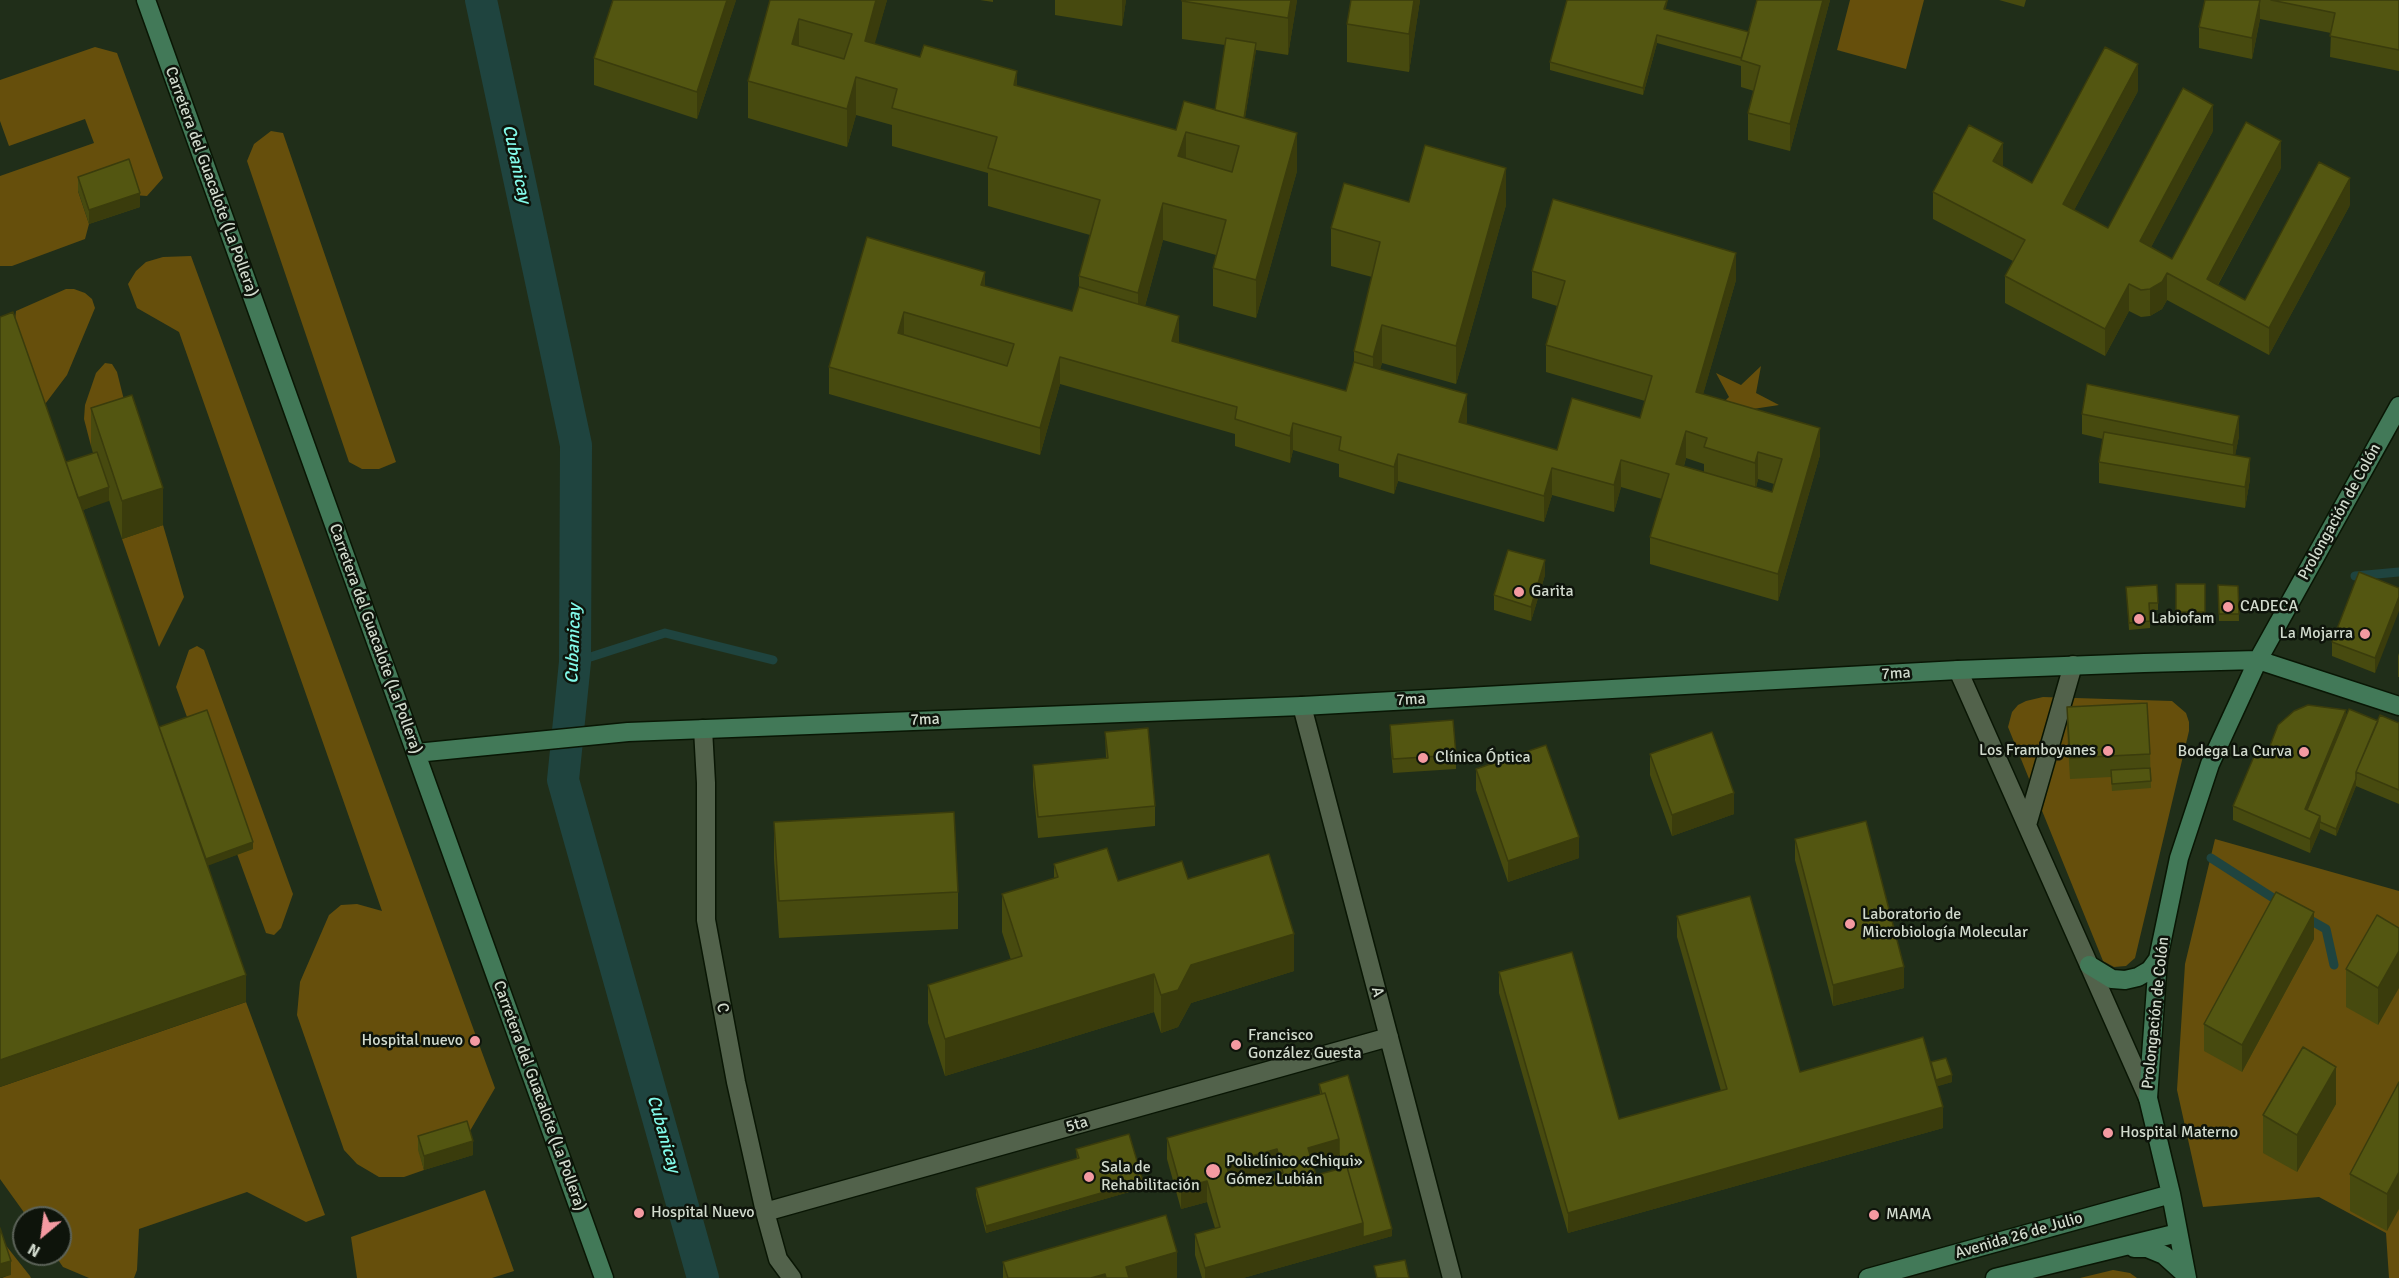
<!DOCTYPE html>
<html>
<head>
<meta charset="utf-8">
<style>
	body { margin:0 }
	#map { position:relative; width:2399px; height:1278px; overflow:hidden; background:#202e19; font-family:Signika,sans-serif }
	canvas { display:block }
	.north { position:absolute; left:12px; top:1206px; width:60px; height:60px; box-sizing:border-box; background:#0e140b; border:2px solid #5c6359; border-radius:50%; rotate:209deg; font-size:16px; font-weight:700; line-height:24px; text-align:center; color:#d1dacd }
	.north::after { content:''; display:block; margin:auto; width:21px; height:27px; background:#f49aa1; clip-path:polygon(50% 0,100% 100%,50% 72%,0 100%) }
</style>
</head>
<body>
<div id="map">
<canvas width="2399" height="1278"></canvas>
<div class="north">N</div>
</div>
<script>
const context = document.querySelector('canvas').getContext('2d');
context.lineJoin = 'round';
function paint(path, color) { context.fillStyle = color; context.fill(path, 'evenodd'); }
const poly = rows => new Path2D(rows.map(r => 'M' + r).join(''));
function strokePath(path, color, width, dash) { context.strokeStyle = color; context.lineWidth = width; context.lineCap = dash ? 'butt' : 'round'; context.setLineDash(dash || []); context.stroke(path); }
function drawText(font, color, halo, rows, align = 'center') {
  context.font = font + ' Signika,sans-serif'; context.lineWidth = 5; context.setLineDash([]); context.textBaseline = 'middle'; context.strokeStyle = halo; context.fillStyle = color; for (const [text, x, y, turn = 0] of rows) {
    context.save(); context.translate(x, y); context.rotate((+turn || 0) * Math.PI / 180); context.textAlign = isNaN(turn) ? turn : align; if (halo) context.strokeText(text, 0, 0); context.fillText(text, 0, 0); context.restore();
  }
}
paint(poly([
	[1850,0,1924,0,1906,69,1837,50],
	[95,47,117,53,163,178,147,196,78,191,89,224,85,239,12,266,0,266,0,176,94,143,85,119,9,146,0,121,0,80],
	[271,131,283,133,396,462,379,469,362,469,349,462,247,161,254,144],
	[191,256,495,1088,467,1136,419,1150,424,1170,404,1177,379,1177,357,1164,344,1150,297,1015,300,982,329,915,341,905,357,904,382,911,179,332,137,308,128,284,136,271,146,262,163,257],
	[66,289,74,289,85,293,92,299,95,308,67,375,39,412,13,339,16,311],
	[105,363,112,364,117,372,132,432,91,446,84,419,85,405,96,373],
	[1761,366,1756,393,1779,405,1753,409,1749,434,1711,414,1729,397,1716,373,1741,385],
	[163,525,184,597,159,647,122,539],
	[197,646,204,650,293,894,281,928,274,935,266,933,176,687,189,650],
	[2043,697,2172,701,2186,713,2189,722,2189,731,2135,958,2126,966,2114,967,2103,961,2008,727,2012,712,2018,705,2026,701],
	[2215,839,2399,891,2399,1278,2389,1278,2386,1233,2319,1197,2203,1207,2177,1090,2185,964],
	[246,1002,325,1215,306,1222,247,1192,139,1229,137,1270,134,1278,89,1278,63,1267,54,1254,60,1254,60,1218,28,1218,0,1179,0,1087],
	[485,1190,514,1271,492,1278,357,1278,351,1237],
	[0,1238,30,1276,31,1278,2,1278,11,1274],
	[2113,1270,2130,1273,2137,1278,2080,1278]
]), '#664f0c');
strokePath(poly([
	[2355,576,2399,572],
	[575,662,665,633,773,660],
	[2211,858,2281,903],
	[2303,916,2326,929,2334,965]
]), '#1f443f', 9);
strokePath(poly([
	[481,0,576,445,575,662,563,780,703,1278]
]), '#1f443f', 32);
const street = poly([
	[1958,670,2148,1098],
	[1302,706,1452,1278],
	[703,729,706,783,706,920,736,1082,765,1212,778,1259,792,1278],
	[2027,825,2073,665],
	[765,1212,1389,1037]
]);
const secondary = poly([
	[146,0,604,1278],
	[416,753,628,732,1302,706,1958,670,2144,663,2258,660,2399,706],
	[2089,965,2112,979,2125,980,2138,977,2150,970,2158,959],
	[2134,1248,2147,1248,2164,1255,2186,1275],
	[1868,1278,2171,1194],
	[1995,1278,2178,1233],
	[2187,1278,2171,1194,2148,1098,2158,959,2179,858,2210,764,2258,660,2399,406]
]);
strokePath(street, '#091604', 21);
strokePath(secondary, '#091604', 21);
strokePath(street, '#52624b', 18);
strokePath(secondary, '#427958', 18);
paint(poly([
	[736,0,697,119,594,85,594,58],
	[770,0,887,0,874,44,1017,86,1176,130,1215,110,1225,45,1182,39,1182,0,1297,0,1288,55,1256,50,1245,118,1297,171,1256,318,1213,306,1213,268,1216,255,1163,240,1145,306,1179,343,1346,391,1354,362,1354,351,1372,277,1331,266,1331,228,1409,202,1506,205,1456,384,1382,363,1380,369,1467,421,1466,424,1557,450,1640,418,1645,401,1546,372,1546,345,1557,306,1532,298,1532,271,1736,280,1703,394,1820,455,1778,601,1650,564,1650,537,1662,499,1621,487,1614,512,1552,495,1544,522,1398,481,1394,494,1339,477,1339,464,1293,450,1290,463,1235,446,1235,434,1060,384,1040,455,829,394,829,367,867,237,985,286,1072,311,1079,287,1079,276,1090,235,988,206,988,173,892,146,892,125,856,115,847,147,748,118,748,81],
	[1686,458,1704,464,1704,472,1684,466],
	[1758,479,1774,484,1772,492,1756,488],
	[980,0,993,0,993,2],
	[1055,0,1126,0,1122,26,1055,15],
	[1351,0,1420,0,1409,72,1347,62,1347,24],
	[1830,0,1790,151,1748,140,1748,113,1754,91,1741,87,1741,66,1657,43,1643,95,1550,70,1550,62,1666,9,1749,32],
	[1999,0,2026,0,2024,7],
	[2205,0,2399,0,2399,71,2330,57,2331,33,2260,19,2252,59,2199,48,2199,27],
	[2138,91,2074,210,2108,228,2213,131,2151,247,2172,259,2281,168,2218,285,2245,300,2350,205,2269,355,2167,300,2162,309,2150,316,2141,317,2129,311,2105,356,2005,303,2005,276,2013,261,1933,219,1933,192,2003,167,2032,183],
	[78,177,140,207,89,224,78,191],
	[91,408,163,525,122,539,109,500,83,510,159,727,253,849,208,865,246,1002,66,462,93,453,91,446],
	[2082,414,2239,436,2235,455,2250,479,2245,508,2099,483,2099,462,2103,439,2082,434],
	[1545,575,1531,621,1494,610,1494,595],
	[2176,584,2205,584,2205,619,2176,619],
	[2218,585,2238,586,2239,621,2219,621],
	[2126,587,2158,603,2158,610,2150,610,2150,628,2129,630],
	[2399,588,2375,673,2332,656,2332,642],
	[2399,653,2399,677,2398,677,2398,656],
	[2067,707,2150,754,2151,788,2112,791,2111,777,2070,779,2067,728],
	[2378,721,2399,723,2399,804,2356,786,2336,836,2320,829,2310,853,2233,820,2233,806,2268,751],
	[1390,725,1456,755,1456,769,1393,773,1390,739],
	[1105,732,1155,806,1155,826,1038,838,1033,786,1033,765,1106,758],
	[1650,754,1734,814,1672,836,1650,775],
	[1476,769,1579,858,1508,882,1476,790],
	[774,822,958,892,958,929,779,938,774,859],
	[1795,839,1904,988,1833,1006,1795,860],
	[1054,864,1118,881,1188,879,1294,971,1191,1003,1178,1027,1161,1033,1154,1012,945,1076,928,1023,928,985,1011,960,1002,932,1002,894,1054,878],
	[1677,916,1800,1072,1931,1062,1952,1082,1937,1086,1943,1128,1568,1233,1499,993,1499,972,1619,1119,1721,1091,1677,937],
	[2399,928,2378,1025,2346,1007,2346,969],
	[2314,939,2242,1072,2204,1051,2204,1024],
	[2399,1082,2387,1231,2350,1211,2350,1174],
	[1319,1084,1392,1236,1243,1278,1202,1278,1195,1255,1195,1234,1215,1228,1207,1202,1181,1209,1167,1159,1167,1138,1320,1094],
	[1339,1160,1341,1169,1316,1175,1313,1168],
	[1277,1170,1278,1175,1232,1187,1231,1182],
	[2336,1104,2297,1172,2263,1153,2263,1115],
	[418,1136,473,1155,424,1170,418,1150],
	[1076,1149,1143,1188,986,1233,976,1195,976,1188,1077,1159],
	[1003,1262,1177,1278,1003,1278]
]), '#474a0f');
paint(poly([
	[727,0,736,0,697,119,697,92],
	[876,0,887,0,865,79,865,41],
	[1122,0,1126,0,1122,26],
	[1291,0,1297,0,1288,55,1288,18],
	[1414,0,1420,0,1409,72,1409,34],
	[1667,0,1668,0,1664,16,1664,9],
	[1823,0,1830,0,1790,151,1790,124],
	[2260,0,2260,19,2252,59,2252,38],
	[799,19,799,56,792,44],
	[1657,35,1657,43,1643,95,1643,88],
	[1256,43,1256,50,1243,129,1243,121],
	[2138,64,2138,91,2063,231,2063,204],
	[1017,71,1017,109,1014,85],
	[856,77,856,115,847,147,847,109],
	[2213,105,2213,131,2140,268,2140,241],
	[1186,132,1186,170,1178,156],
	[1297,133,1297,171,1256,318,1256,280],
	[2281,141,2281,168,2211,297,2207,279],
	[2003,143,2003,170,1993,161],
	[1506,168,1506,205,1456,384,1456,346],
	[2350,178,2350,205,2269,355,2269,328],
	[140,193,140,207,89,224,89,210],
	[1163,203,1163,240,1138,331,1138,293],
	[1736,253,1736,280,1696,419,1696,392],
	[985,272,985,298,981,285],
	[2167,273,2167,300,2162,309,2150,316,2150,289],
	[2129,284,2129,311,2105,356,2105,329],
	[904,312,904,339,898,333],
	[1179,316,1179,343,1172,341],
	[1382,325,1382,363,1373,394,1373,357],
	[1060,357,1060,384,1040,455,1040,428],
	[1467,394,1467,421,1459,449,1459,422],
	[2239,416,2239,436,2233,466,2233,445],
	[1293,423,1293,450,1290,463,1290,436],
	[1820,428,1820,455,1778,601,1778,574],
	[1686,431,1686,458,1676,491,1676,464],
	[1758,452,1758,479,1755,490,1755,463],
	[1398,454,1398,481,1394,494,1394,467],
	[2250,458,2250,479,2245,508,2245,487],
	[1621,460,1621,487,1614,512,1614,485],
	[1552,468,1552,495,1544,522,1544,496],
	[109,487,109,501,74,513,74,499],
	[163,488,163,525,122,539,122,501],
	[1545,560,1545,575,1531,621,1531,607],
	[2399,597,2399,611,2375,673,2375,658],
	[2346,710,2346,724,2307,817,2305,809],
	[2356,779,2356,786,2336,836,2336,829],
	[1734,793,1734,814,1672,836,1672,815],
	[2320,816,2320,830,2310,853,2310,839],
	[1579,837,1579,858,1508,882,1508,861],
	[253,842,253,849,199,869,199,861],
	[2314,912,2314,939,2242,1072,2242,1045],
	[1294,934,1294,971,1191,1003,1178,1027,1161,1033,1161,995,1191,965],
	[2399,951,2399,988,2378,1025,2378,988],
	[1904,967,1904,988,1833,1006,1833,985],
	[1154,974,1154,1012,945,1076,945,1039],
	[246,975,246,1002,0,1087,0,1060],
	[2336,1067,2336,1104,2297,1172,2297,1135],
	[1952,1075,1952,1082,1932,1088,1932,1080],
	[1943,1107,1943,1128,1568,1233,1568,1213],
	[1339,1139,1339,1160,1308,1169,1308,1148],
	[473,1141,473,1155,424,1170,424,1156],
	[1277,1149,1277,1170,1226,1183,1226,1163],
	[2399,1172,2399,1209,2387,1231,2387,1194],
	[1143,1181,1143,1188,986,1233,986,1226],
	[1207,1181,1207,1202,1181,1209,1181,1188],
	[1363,1223,1392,1229,1392,1236,1243,1278,1205,1278,1205,1268],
	[1177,1252,1177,1278,1126,1278,1126,1267],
	[11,1261,11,1275,0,1278,0,1264],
	[1105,1274,1105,1278,1091,1278]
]), '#3a3c0c');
const building = poly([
	[613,0,727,0,697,92,594,58,613,0],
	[770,0,876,0,865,41,920,57,924,45,1017,71,1014,85,1176,130,1184,101,1297,133,1256,280,1213,268,1226,220,1163,203,1138,293,1079,276,1100,200,988,168,997,137,892,108,897,89,856,77,847,109,748,81,770,0],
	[799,19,852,34,844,59,792,44,799,19],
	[1186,132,1239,146,1232,172,1178,156,1186,132],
	[1182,0,1291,0,1288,18,1182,1,1182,0],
	[1351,0,1414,0,1409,34,1347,24,1351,0],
	[1567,0,1667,0,1664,9,1749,32,1741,58,1657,35,1643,88,1550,62,1567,0],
	[1757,0,1823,0,1790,124,1748,113,1760,66,1741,60,1757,0],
	[2205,0,2260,0,2252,38,2199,27,2205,0],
	[2271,0,2399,0,2399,50,2330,36,2335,13,2271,0],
	[1226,38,1256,43,1244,118,1215,110,1226,38],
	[2105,47,2138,64,2063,204,2108,228,2183,88,2213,105,2140,241,2172,259,2246,122,2281,141,2207,279,2245,300,2319,162,2350,178,2269,328,2167,273,2162,282,2150,289,2141,290,2129,284,2105,329,2005,276,2025,240,1933,192,1969,125,2003,143,1993,161,2032,183,2105,47],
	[1425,145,1506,168,1456,346,1382,325,1373,357,1354,351,1380,242,1331,228,1344,183,1409,202,1425,145],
	[129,159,140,193,89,210,78,177,129,159],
	[1553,199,1736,253,1696,392,1820,428,1778,574,1650,537,1669,474,1621,460,1614,485,1552,468,1544,496,1398,454,1394,467,1339,450,1341,437,1293,423,1290,436,1235,419,1237,407,1060,357,1040,428,829,367,867,237,985,272,981,285,1072,311,1079,287,1179,316,1172,341,1346,391,1354,362,1467,394,1459,422,1557,450,1572,398,1640,418,1652,376,1546,345,1565,281,1532,271,1553,199],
	[904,312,1014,344,1007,366,898,333,904,312],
	[1686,431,1707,438,1704,447,1755,463,1758,452,1782,459,1772,492,1676,464,1686,431],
	[13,312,246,975,0,1060,0,317,13,312],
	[2087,384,2239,416,2233,445,2082,414,2087,384],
	[132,395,163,488,122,501,91,408,132,395],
	[2104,432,2250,458,2245,487,2099,462,2104,432],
	[97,452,109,487,78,498,66,462,97,452],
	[1508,550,1545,560,1531,607,1494,595,1508,550],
	[2359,572,2399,588,2399,597,2375,658,2332,642,2359,572],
	[2176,584,2205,584,2205,612,2176,612,2176,584],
	[2157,585,2158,603,2149,603,2150,621,2129,623,2126,587,2157,585],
	[2218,585,2238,586,2239,614,2219,614,2218,585],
	[2147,703,2150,754,2070,758,2067,707,2147,703],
	[2308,705,2346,710,2305,809,2320,816,2310,839,2233,806,2258,747,2268,751,2278,725,2294,711,2308,705],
	[2349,709,2378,721,2356,772,2356,779,2336,829,2320,822,2320,816,2307,810,2349,709],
	[207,710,253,842,206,859,159,727,207,710],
	[2380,715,2399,723,2399,790,2356,772,2380,715],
	[1453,720,1456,755,1393,759,1390,725,1453,720],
	[1148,728,1155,806,1038,817,1033,765,1108,758,1105,732,1148,728],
	[1712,732,1734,793,1672,815,1650,754,1712,732],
	[1546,745,1579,837,1508,861,1476,769,1546,745],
	[2150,768,2151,781,2112,784,2111,770,2150,768],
	[954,812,958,892,779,901,774,822,954,812],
	[1866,821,1904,967,1833,985,1795,839,1866,821],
	[1107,848,1118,881,1182,861,1188,879,1269,854,1294,934,1191,965,1178,990,1161,995,1154,974,945,1039,928,985,1022,956,1002,894,1058,877,1054,864,1107,848],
	[2276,892,2314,912,2242,1045,2204,1024,2276,892],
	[1750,896,1800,1072,1923,1037,1943,1107,1568,1213,1499,972,1572,952,1619,1119,1727,1089,1677,916,1750,896],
	[2377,915,2399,928,2399,951,2378,988,2346,969,2377,915],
	[2303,1047,2336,1067,2297,1135,2263,1115,2303,1047],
	[1946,1058,1952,1075,1936,1080,1931,1062,1946,1058],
	[1348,1075,1392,1229,1363,1237,1363,1223,1347,1167,1343,1168,1339,1155,1339,1139,1325,1093,1322,1094,1319,1084,1348,1075],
	[2399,1082,2399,1172,2387,1194,2350,1174,2399,1082],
	[1325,1093,1339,1139,1308,1148,1316,1175,1347,1167,1363,1223,1205,1268,1195,1234,1220,1227,1207,1181,1181,1188,1167,1138,1325,1093],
	[1277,1149,1283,1173,1232,1187,1226,1163,1277,1149],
	[467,1121,473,1141,424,1156,418,1136,467,1121],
	[1129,1134,1143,1181,986,1226,976,1188,1079,1158,1076,1149,1129,1134],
	[1166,1215,1177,1252,1126,1267,1129,1278,1106,1278,1105,1274,1091,1278,1008,1278,1003,1262,1166,1215],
	[0,1228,11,1261,0,1264,0,1228],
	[1405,1260,1409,1278,1377,1278,1374,1266,1405,1260]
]);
paint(building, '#535611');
strokePath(building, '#3a3c0c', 1.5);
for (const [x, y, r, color] of [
	[1519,592,6,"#f49aa1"],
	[2228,607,6,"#f49aa1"],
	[2139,619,6,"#f49aa1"],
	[2365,634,6,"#f49aa1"],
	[2108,751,6,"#f49aa1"],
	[2304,752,6,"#f49aa1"],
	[1423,758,6,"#f49aa1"],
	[1850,924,6,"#f49aa1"],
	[475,1041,6,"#f49aa1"],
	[1236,1045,6,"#f49aa1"],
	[2108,1133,6,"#f49aa1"],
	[1213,1171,8,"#f49aa1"],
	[1089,1177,6,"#f49aa1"],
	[639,1213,6,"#f49aa1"],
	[1874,1215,6,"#f49aa1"]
]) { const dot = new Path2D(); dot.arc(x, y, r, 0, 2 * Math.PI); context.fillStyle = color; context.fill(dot); strokePath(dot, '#0e140b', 2); }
drawText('16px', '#d1dacd', '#0e140b', [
	["Carretera del Guacalote (La Pollera)",211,182,70],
	["Prolongación de Colón",2340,512,-61],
	["Carretera del Guacalote (La Pollera)",375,639,70],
	["7ma",1896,674,-3],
	["7ma",1411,700,-3],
	["7ma",925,720,-2],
	["A",1377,992,76],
	["C",722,1008,79],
	["Prolongación de Colón",2156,1013,-84],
	["Carretera del Guacalote (La Pollera)",539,1096,70],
	["5ta",1077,1125,-16],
	["Avenida 26 de Julio",2019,1236,-16]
]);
drawText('16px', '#d1dacd', '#0e140b', [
	["Garita",1531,592],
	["CADECA",2240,607],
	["Labiofam",2151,619],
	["La Mojarra",2353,634,"right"],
	["Los Framboyanes",2096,751,"right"],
	["Bodega La Curva",2292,752,"right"],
	["Clínica Óptica",1435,758],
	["Laboratorio de",1862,915],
	["Microbiología Molecular",1862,933],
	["Francisco",1248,1036],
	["González Guesta",1248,1054],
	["Hospital nuevo",463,1041,"right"],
	["Hospital Materno",2120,1133],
	["Policlínico «Chiqui»",1226,1162],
	["Gómez Lubián",1226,1180],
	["Sala de",1101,1168],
	["Rehabilitación",1101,1186],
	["Hospital Nuevo",651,1213],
	["MAMA",1886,1215]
], 'left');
drawText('italic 18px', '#83fbeb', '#0e140b', [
	["Cubanicay",516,164,78],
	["Cubanicay",574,644,-88],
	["Cubanicay",663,1134,74]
]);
</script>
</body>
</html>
